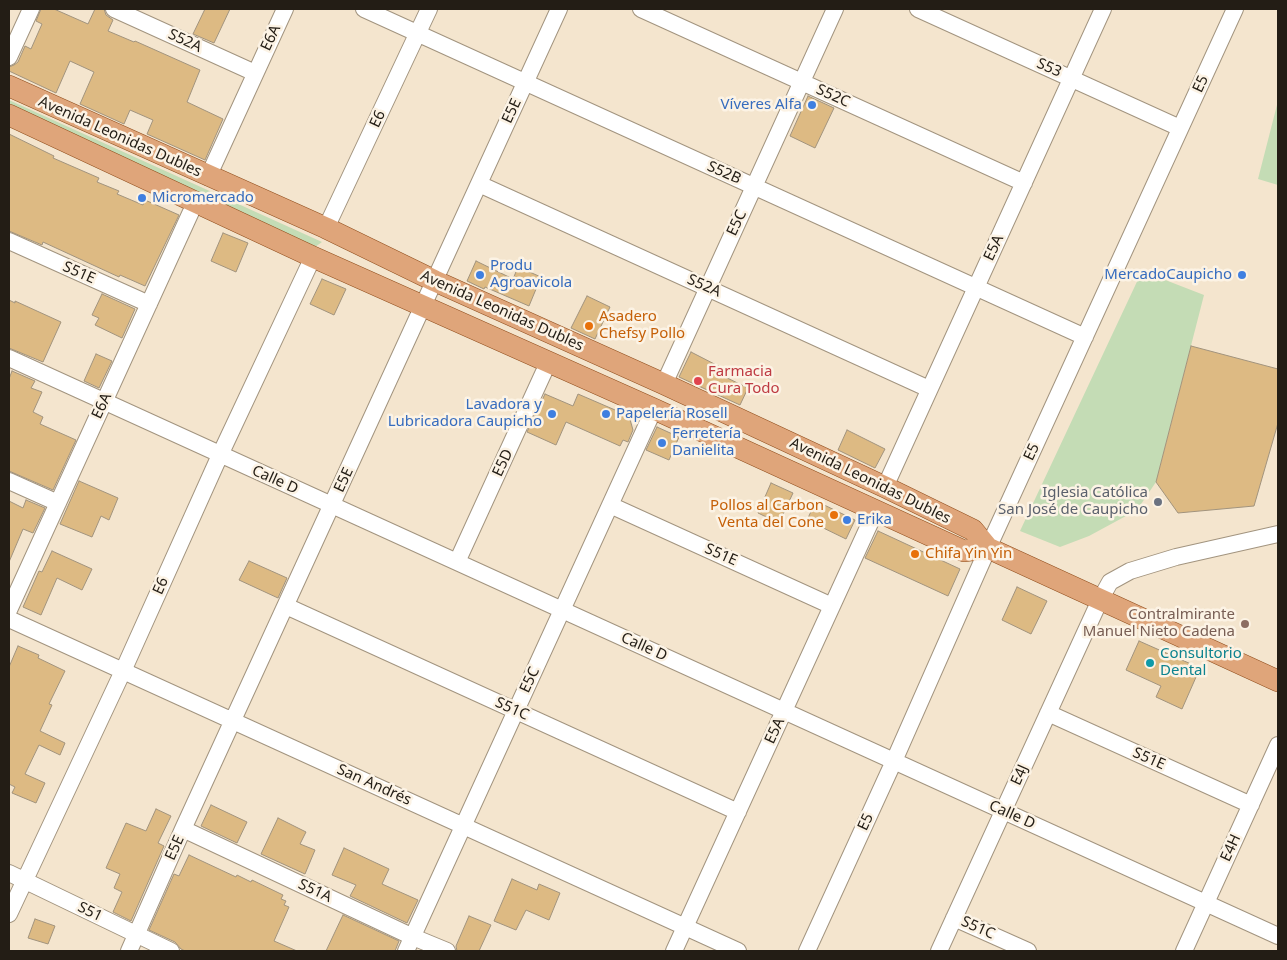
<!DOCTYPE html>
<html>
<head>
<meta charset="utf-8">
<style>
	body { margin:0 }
	#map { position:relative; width:1287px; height:960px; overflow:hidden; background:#f4e5ce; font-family:"Noto Sans",sans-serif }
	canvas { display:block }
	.frame { position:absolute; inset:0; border:10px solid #231d15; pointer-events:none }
</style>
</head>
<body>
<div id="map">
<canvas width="1287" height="960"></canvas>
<div class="frame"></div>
</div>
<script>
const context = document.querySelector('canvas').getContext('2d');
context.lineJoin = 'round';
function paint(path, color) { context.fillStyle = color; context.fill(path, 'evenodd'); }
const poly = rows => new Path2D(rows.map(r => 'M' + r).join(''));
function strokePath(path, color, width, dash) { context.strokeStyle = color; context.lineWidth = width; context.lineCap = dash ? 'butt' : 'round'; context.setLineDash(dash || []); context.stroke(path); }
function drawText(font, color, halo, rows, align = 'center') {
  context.font = font + ' "Noto Sans",sans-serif'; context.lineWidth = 5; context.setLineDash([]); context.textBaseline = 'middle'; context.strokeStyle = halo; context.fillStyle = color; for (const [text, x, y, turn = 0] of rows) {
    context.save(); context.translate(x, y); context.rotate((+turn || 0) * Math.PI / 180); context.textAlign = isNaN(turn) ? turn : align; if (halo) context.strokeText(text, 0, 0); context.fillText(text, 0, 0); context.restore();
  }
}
paint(poly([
	[9,100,322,242,315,247,9,108],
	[1278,101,1278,185,1258,179],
	[1142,271,1204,295,1156,482,1137,510,1089,536,1060,547,1020,531]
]), '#c4dcb5');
const building = poly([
	[41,9,54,9,88,24,95,9,104,9,106,15,113,20,108,31,134,42,135,41,200,70,187,102,223,119,205,160,147,134,153,120,130,110,124,124,80,104,94,72,70,61,56,93,9,71,9,67,14,65,18,62,25,46,31,49,42,24,36,21,41,9],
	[205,9,230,9,214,43,193,34,205,9],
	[808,96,834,108,815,148,790,136,808,96],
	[9,134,54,156,53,158,99,178,97,182,119,191,117,194,143,205,145,200,179,215,145,286,120,275,119,277,43,242,42,245,9,231,9,134],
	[223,233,248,243,236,272,211,261,223,233],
	[476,261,513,279,518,267,541,277,529,306,485,287,484,289,467,281,476,261],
	[322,279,346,289,334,315,310,304,322,279],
	[102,294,135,309,122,338,95,325,99,318,92,315,102,294],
	[587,296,610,307,595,339,571,328,587,296],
	[9,300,15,303,15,301,61,322,43,362,9,348,9,300],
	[1191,346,1278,369,1278,423,1254,506,1178,513,1156,482,1191,346],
	[691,352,726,370,723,376,748,388,740,405,679,377,691,352],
	[96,354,112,361,99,388,84,381,96,354],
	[12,371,35,381,31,388,42,392,33,412,43,417,40,424,76,440,53,490,9,471,9,379,12,371],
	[545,394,573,406,578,394,629,416,633,430,628,442,623,440,620,446,566,422,556,445,527,432,545,394],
	[657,427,679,437,669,460,646,450,657,427],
	[847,430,885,449,875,468,838,450,847,430],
	[79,481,118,498,109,520,101,516,92,537,60,524,79,481],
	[771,483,793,493,779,523,758,513,771,483],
	[26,500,45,508,33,533,23,529,9,562,9,501,23,508,26,500],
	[816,501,855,520,846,539,807,520,816,501],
	[878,531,960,569,948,596,865,558,878,531],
	[52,551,92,569,82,590,57,578,41,615,23,607,39,571,42,572,52,551],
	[249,561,287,578,278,598,239,580,249,561],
	[1017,587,1047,601,1031,634,1002,620,1017,587],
	[1139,641,1200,668,1182,709,1156,697,1161,686,1126,670,1139,641],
	[18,646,39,655,38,658,65,671,49,704,52,705,40,731,65,743,60,755,39,745,25,774,45,783,36,803,12,793,15,787,9,784,9,667,18,646],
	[211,805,247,822,237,843,201,826,211,805],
	[156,809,171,816,158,843,164,846,131,921,113,912,122,892,114,888,120,874,106,868,126,823,146,831,156,809],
	[278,818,306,832,300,844,315,850,305,874,261,854,278,818],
	[344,848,389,869,382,884,418,900,407,923,350,896,356,885,332,875,344,848],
	[189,855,236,877,237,875,251,882,252,880,283,895,281,899,286,901,284,905,289,907,274,941,297,951,185,951,181,949,175,942,149,930,174,874,179,876,189,855],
	[512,879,537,890,539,884,560,893,549,920,526,910,516,930,494,921,512,879],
	[343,915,399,941,395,951,326,951,343,915],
	[469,916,491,925,479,951,457,951,456,946,469,916],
	[35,919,55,926,48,944,28,938,35,919]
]);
paint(building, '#ddba83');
strokePath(building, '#a1937d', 1);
const minor = poly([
	[114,9,255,73],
	[364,9,1085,337],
	[641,9,1024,183],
	[918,9,1180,128],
	[9,57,31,9],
	[208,177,285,9],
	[479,184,929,389],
	[326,228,429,9],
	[9,241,149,304],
	[9,358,1278,936],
	[664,384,835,9],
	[9,481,58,503],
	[885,487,1103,9],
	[610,505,832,606],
	[457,562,548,363],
	[286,606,738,812],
	[9,610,195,203],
	[9,619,738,951],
	[1048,713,1251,805],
	[183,829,413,937,447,951],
	[9,873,171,951],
	[9,914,123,671,220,455,313,257],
	[954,918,1028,951],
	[129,951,183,829,559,9],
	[406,951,654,409],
	[674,951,876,510],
	[807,951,894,761,988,548,1235,9],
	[939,951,1100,600,1110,582,1130,571,1176,557,1278,534],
	[1184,951,1278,745]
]);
const major = poly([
	[9,86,326,228,435,281,664,384,885,487,973,530,988,548,1278,681],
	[9,115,313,257,654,409,964,551,988,548]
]);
strokePath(minor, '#a2947f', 18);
strokePath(major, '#904e1d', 22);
strokePath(minor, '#fff', 16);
strokePath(major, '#dfa57a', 21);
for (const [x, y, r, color] of [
	[812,105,5,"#3f7fe0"],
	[142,198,5,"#3f7fe0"],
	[480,275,5,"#3f7fe0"],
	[1242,275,5,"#3f7fe0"],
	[589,326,5,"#e8710a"],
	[698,381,5,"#e0444e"],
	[552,414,5,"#3f7fe0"],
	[606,414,5,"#3f7fe0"],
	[662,443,5,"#3f7fe0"],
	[1158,502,5,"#6b7280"],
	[834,515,5,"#e8710a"],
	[847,520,5,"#3f7fe0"],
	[915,554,5,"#e8710a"],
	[1245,624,5,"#8d6e63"],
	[1150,663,5,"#0f9aa8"]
]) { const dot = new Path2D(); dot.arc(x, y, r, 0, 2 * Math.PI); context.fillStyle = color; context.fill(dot); strokePath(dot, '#fcf3e5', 2); }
drawText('15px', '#231d15', '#fcf3e5', [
	["E6A",271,38,-65],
	["S52A",185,41,25],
	["S53",1049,68,24],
	["E5",1201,84,-65],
	["S52C",833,96,24],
	["E5E",512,111,-65],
	["E6",378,119,-65],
	["Avenida Leonidas Dubles",120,137,24],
	["S52B",724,173,24],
	["E5C",737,223,-65],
	["E5A",994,248,-65],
	["S51E",79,273,24],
	["S52A",704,286,24],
	["Avenida Leonidas Dubles",502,311,24],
	["E6A",102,406,-65],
	["E5",1032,452,-65],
	["E5D",503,463,-65],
	["Calle D",275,480,24],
	["E5E",344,480,-65],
	["Avenida Leonidas Dubles",870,481,26],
	["S51E",721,555,24],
	["E6",161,586,-66],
	["Calle D",644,647,24],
	["E5C",530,680,-65],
	["S51C",512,709,24],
	["E5A",775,731,-65],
	["S51E",1149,759,24],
	["E4J",1020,775,-66],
	["San Andrés",374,785,24],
	["Calle D",1012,815,24],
	["E5",866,822,-65],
	["E5E",175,848,-66],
	["E4H",1231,848,-65],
	["S51A",315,891,25],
	["S51",90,912,26],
	["S51C",978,928,24]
]);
drawText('15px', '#366cbe', '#fcf3e5', [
	["Víveres Alfa",802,105,"right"],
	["Micromercado",152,198],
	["Produ",490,266],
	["Agroavicola",490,283],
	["MercadoCaupicho",1232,275,"right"],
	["Lavadora y",542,405,"right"],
	["Lubricadora Caupicho",542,422,"right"],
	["Papelería Rosell",616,414],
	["Ferretería",672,434],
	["Danielita",672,451],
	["Erika",857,520]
], 'left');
drawText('15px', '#c56008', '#fcf3e5', [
	["Asadero",599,317],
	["Chefsy Pollo",599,334],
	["Pollos al Carbon",824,506,"right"],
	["Venta del Cone",824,523,"right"],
	["Chifa Yin Yin",925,554]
], 'left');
drawText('15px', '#be3a42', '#fcf3e5', [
	["Farmacia",708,372],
	["Cura Todo",708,389]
], 'left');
drawText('15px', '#5b616d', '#fcf3e5', [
	["Iglesia Católica",1148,493],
	["San José de Caupicho",1148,510]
], 'right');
drawText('15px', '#785e54', '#fcf3e5', [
	["Contralmirante",1235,615],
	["Manuel Nieto Cadena",1235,632]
], 'right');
drawText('15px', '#0d838f', '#fcf3e5', [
	["Consultorio",1160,654],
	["Dental",1160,671]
], 'left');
</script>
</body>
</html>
